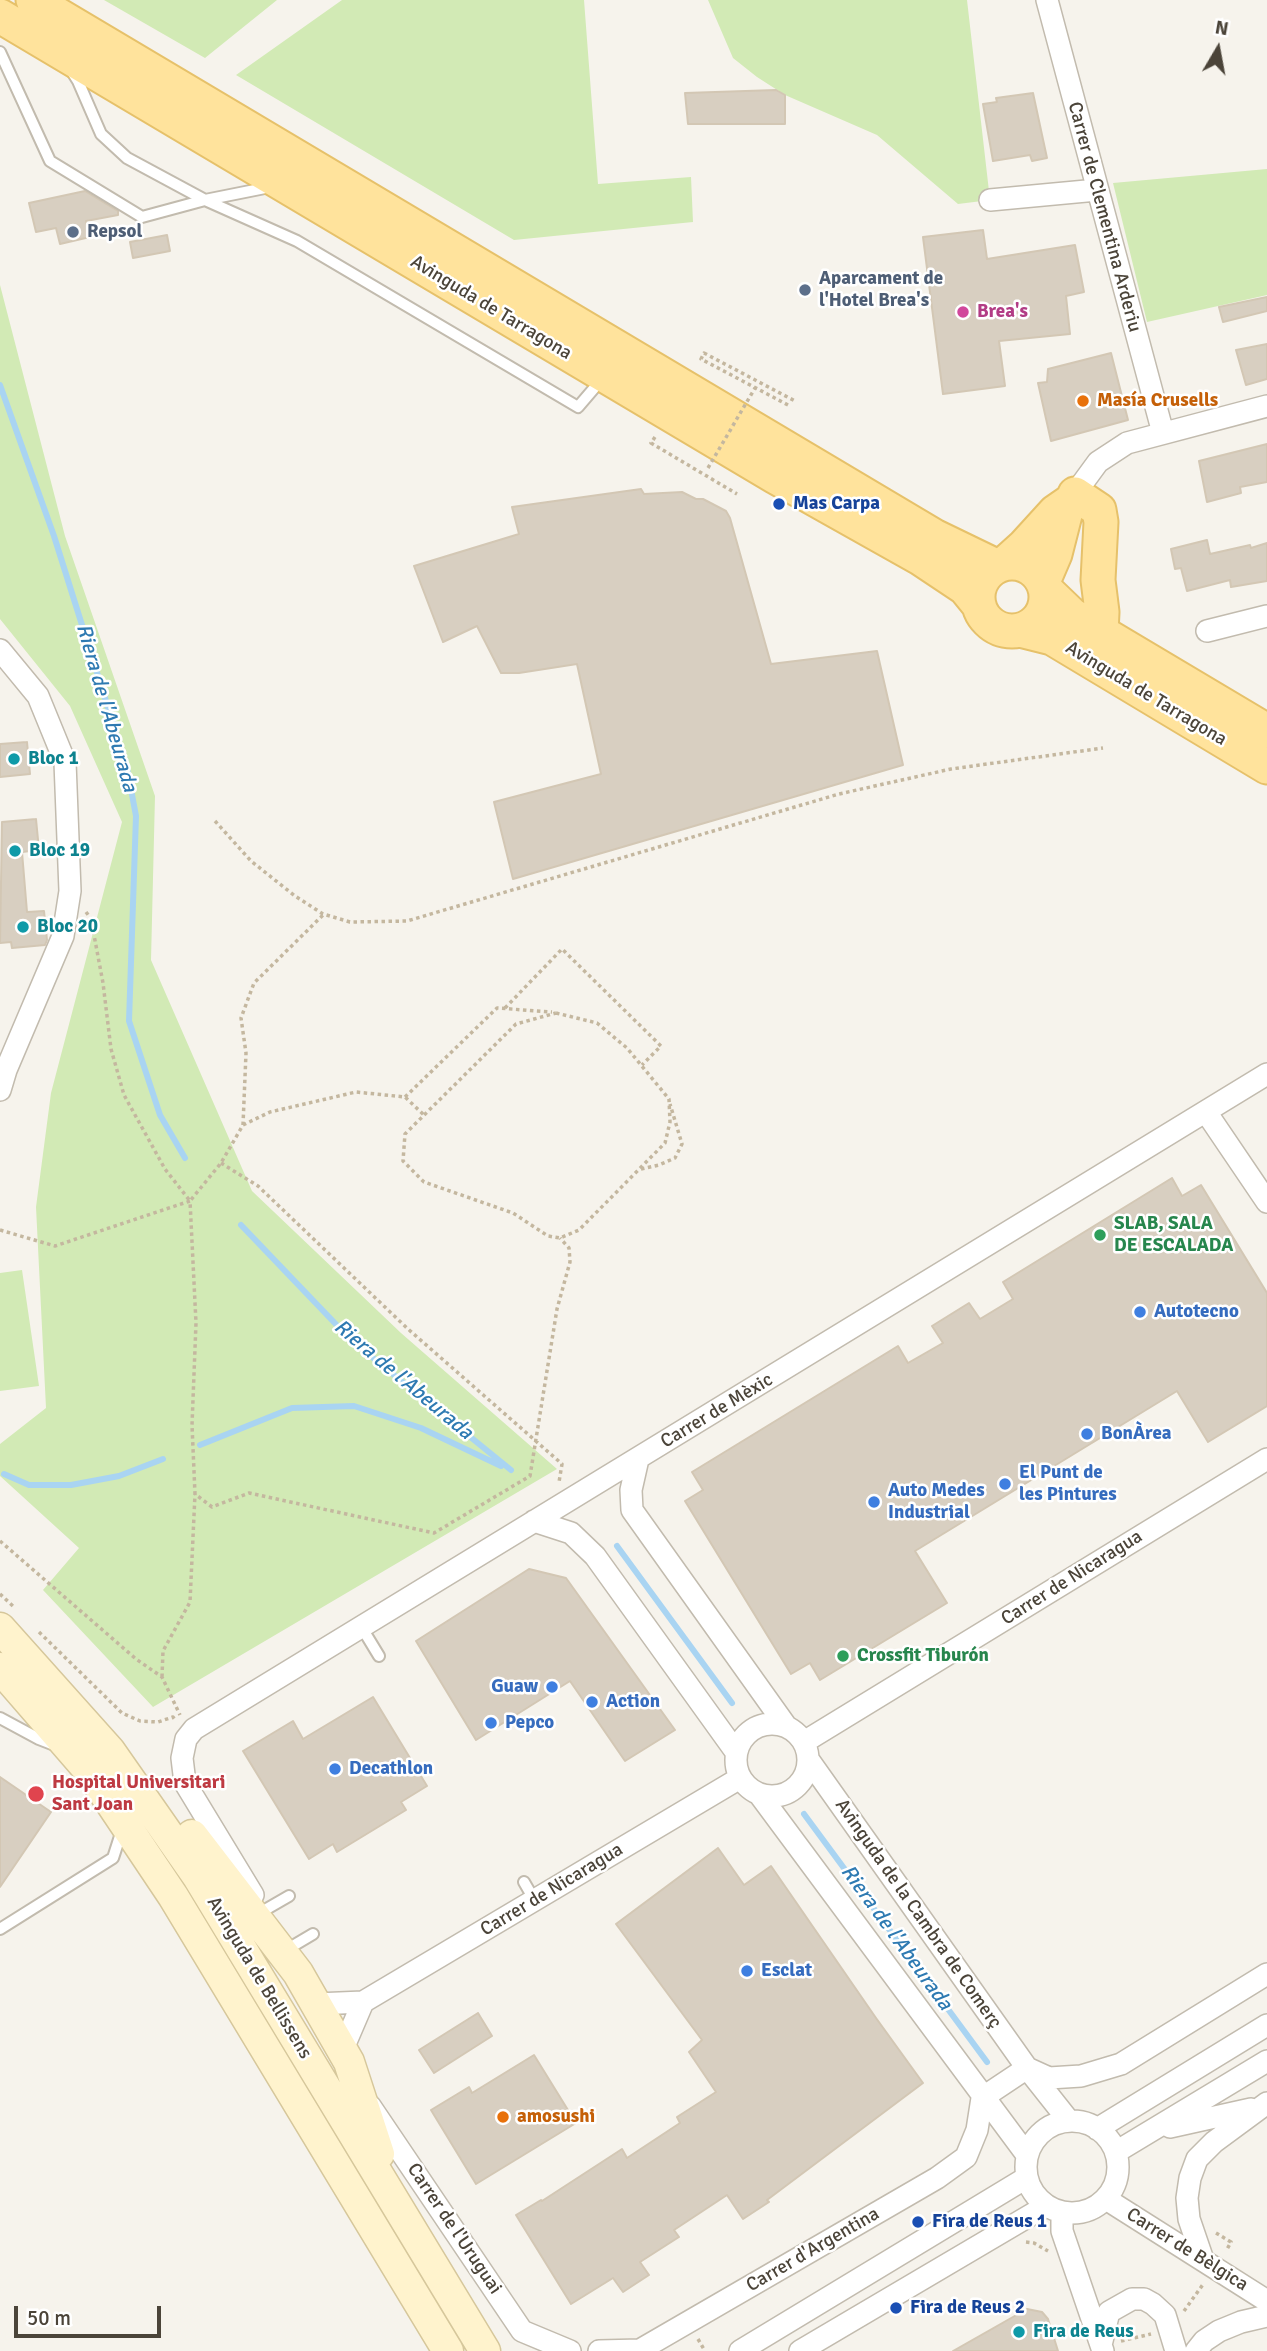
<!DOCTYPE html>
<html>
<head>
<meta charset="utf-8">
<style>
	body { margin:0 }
	#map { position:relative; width:1267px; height:2351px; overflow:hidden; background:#f6f3ec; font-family:Signika,sans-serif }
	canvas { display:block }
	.north { position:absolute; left:1183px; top:14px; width:70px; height:70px; -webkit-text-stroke:5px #fff; paint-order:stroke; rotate:10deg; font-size:19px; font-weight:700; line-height:28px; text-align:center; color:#4b4439 }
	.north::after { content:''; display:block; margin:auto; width:24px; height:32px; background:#4b4439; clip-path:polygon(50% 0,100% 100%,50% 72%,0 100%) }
	.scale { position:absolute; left:14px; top:2306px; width:147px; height:32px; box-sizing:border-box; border:4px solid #4b4439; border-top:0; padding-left:9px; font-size:21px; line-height:24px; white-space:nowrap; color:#4b4439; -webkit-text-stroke:5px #fff; paint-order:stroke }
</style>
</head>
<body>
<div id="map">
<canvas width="1267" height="2351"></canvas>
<div class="north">N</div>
<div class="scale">50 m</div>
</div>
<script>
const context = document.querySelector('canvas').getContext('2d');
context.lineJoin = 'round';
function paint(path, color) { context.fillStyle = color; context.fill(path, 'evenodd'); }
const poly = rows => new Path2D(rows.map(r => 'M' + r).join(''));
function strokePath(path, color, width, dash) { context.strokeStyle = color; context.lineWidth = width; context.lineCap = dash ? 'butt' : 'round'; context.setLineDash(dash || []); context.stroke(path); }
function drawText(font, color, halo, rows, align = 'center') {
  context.font = font + ' Signika,sans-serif'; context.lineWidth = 5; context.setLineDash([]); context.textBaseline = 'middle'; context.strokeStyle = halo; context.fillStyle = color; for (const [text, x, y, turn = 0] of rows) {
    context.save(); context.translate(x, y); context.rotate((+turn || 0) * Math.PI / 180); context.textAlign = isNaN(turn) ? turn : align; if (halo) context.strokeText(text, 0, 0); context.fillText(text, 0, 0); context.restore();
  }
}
paint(poly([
	[104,0,277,0,205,58],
	[342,0,584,0,598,184,691,177,693,222,514,240,236,75],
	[708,0,967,0,990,200,958,204,877,135,785,95,757,77,733,58],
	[1267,169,1267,295,1147,322,1113,183],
	[0,285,65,536,155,796,151,960,252,1191,401,1333,557,1469,153,1707,43,1590,79,1548,0,1476,0,1444,46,1408,36,1207,51,1093,122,822,70,706,0,619],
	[22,1270,39,1386,0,1391,0,1273]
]), '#d2eab5');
strokePath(poly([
	[0,385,54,536,127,768,136,816,129,1021,160,1115,185,1158],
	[241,1225,351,1340,511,1470],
	[200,1445,292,1408,354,1406,421,1428,501,1466],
	[4,1474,29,1485,71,1485,119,1476,163,1459],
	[617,1546,732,1703],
	[804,1814,987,2062]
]), '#a9d4f2', 6);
const building = poly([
	[776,90,785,95,785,124,688,124,685,93,776,90],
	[1033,93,1047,158,1032,161,1030,155,993,161,983,104,997,102,996,98,1033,93],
	[85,191,118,211,118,215,86,221,90,237,60,244,56,228,36,232,29,203,85,191],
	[983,230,987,259,1075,245,1084,292,1066,296,1070,334,999,341,1005,386,943,394,923,237,983,230],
	[167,235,170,251,133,258,130,242,167,235],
	[1267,297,1267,311,1223,322,1219,307,1267,297],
	[1267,344,1267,379,1246,385,1236,350,1267,344],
	[1111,353,1128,420,1051,441,1038,383,1047,382,1048,369,1111,353],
	[1267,444,1267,482,1240,487,1241,493,1207,502,1199,461,1267,444],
	[641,489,644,494,682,492,696,499,703,499,726,511,730,518,771,664,877,651,903,765,513,879,494,802,601,774,577,664,519,673,501,673,477,626,443,642,414,566,519,534,512,507,641,489],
	[1207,540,1210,554,1250,545,1251,548,1267,543,1267,581,1231,587,1230,580,1187,591,1181,568,1175,569,1171,549,1207,540],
	[27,742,30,774,0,777,0,744,27,742],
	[36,819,39,850,22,852,27,912,44,911,47,940,45,945,12,948,11,942,0,943,2,822,36,819],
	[1172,1178,1182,1196,1201,1185,1267,1293,1267,1406,1208,1442,1177,1391,915,1551,947,1603,820,1680,810,1663,791,1674,685,1501,703,1490,692,1472,898,1346,908,1363,943,1343,932,1326,969,1303,980,1319,1013,1299,1003,1282,1172,1178],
	[529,1569,566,1578,675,1730,625,1761,570,1681,476,1740,416,1641,529,1569],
	[373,1697,427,1786,401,1802,406,1810,337,1852,333,1844,309,1859,243,1751,293,1721,303,1739,373,1697],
	[0,1777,51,1812,0,1887,0,1777],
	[718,1848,744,1885,771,1866,876,2018,923,2083,767,2200,769,2202,743,2219,727,2195,674,2230,679,2237,640,2262,649,2275,623,2292,613,2278,571,2304,516,2215,541,2200,542,2201,622,2149,627,2158,680,2123,677,2117,716,2092,689,2052,702,2040,616,1924,718,1848],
	[478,2013,492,2036,434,2073,419,2050,478,2013],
	[534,2055,576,2123,476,2184,431,2110,469,2087,472,2093,534,2055],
	[1027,2309,1042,2312,1048,2319,1058,2351,953,2351,1027,2309]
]);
paint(building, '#d8cfc1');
strokePath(building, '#d3c7b4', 2);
const lane = poly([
	[0,52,50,161,142,217,205,200,265,188,271,184],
	[71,70,78,81,101,134,127,158,205,200,297,241,578,407,602,379],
	[362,1628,379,1656],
	[0,1718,39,1739,57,1746],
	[524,1882,535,1901],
	[263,1911,289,1896],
	[0,1929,113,1858,123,1827],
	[286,1950,313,1934]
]);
const street = poly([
	[1047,0,1163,433],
	[990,200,1097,190],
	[1068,503,1098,462,1127,443,1267,406],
	[1207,631,1267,616],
	[0,650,38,696,65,762,70,891,63,936,6,1070,0,1090],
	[1206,1112,1267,1202],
	[638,1459,631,1490,632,1510,786,1726],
	[534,1521,571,1533,595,1556,736,1752],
	'736 1760a36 36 0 1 1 72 0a36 36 0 1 1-72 0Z',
	[804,1742,1267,1459],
	[808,1759,1027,2068,1069,2121],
	[759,1794,1027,2155],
	[253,1895,185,1783,182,1758,186,1739,194,1729,1267,1074],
	[316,2004,363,2002,740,1778],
	[342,2051,363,2002],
	[370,2106,522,2331,570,2351],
	'1026 2167a46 46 0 1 1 92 0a46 46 0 1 1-92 0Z',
	[1170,2127,1251,2109],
	[1097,2129,1267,2025],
	[1116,2152,1267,2061],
	[1106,2199,1267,2301],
	[1062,2213,1062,2231,1103,2351],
	[1203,2260,1189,2219,1187,2198,1190,2178,1197,2159,1214,2142,1267,2103],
	[1101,2345,1109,2312,1132,2299,1144,2299,1153,2304,1165,2315,1176,2351],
	[599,2351,640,2350,937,2178,966,2157,977,2130,982,2098,1027,2068,1049,2078,1081,2076,1121,2064,1267,1974],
	[740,2351,1026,2178],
	[800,2351,1046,2206],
	[1196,2351,1204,2341,1219,2331,1241,2322,1267,2316]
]);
const secondary = poly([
	[0,1628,110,1751,198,1877,485,2351],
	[0,1668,90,1772,173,1896,448,2351],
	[192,1835,298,1973,349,2062,379,2154]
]);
const primary = poly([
	[33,0,934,536,996,566],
	[0,16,774,476,920,558,965,588,978,604],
	[1075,494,1099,510,1101,522,1098,580,1102,612,1101,633],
	'978 597a34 34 0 1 1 68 0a34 34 0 1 1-68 0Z',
	[1004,564,1024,546,1055,512,1068,503],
	[1043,582,1055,554,1068,503],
	[1045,589,1072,615,1267,731],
	[1020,630,1052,638,1267,767]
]);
strokePath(lane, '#c2bbae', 14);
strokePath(street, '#c2bbae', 24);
strokePath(secondary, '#d6c79b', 33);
strokePath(primary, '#e6c16a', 37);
strokePath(poly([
	[788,405,701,359,704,353,795,401],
	[655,437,651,443,737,494],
	[974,629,1000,645],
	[215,821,251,861,295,896,323,914,350,922,407,921,839,794,951,769,1103,748],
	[86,912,91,919,103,983,111,1049,124,1095,165,1169,190,1201,221,1163,243,1125,246,1053,241,1018,254,983,323,915],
	[505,1008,562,949,661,1046,642,1065],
	[556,1013,597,1023,627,1048,669,1099,670,1122,665,1143,579,1230,560,1238,548,1236,513,1213,424,1182,403,1161,405,1134,516,1024,556,1013],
	[405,1097,497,1008,552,1012],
	[243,1125,270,1112,356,1092,405,1097,424,1115],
	[221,1163,258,1186,408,1329,562,1464,559,1482],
	[641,1169,659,1165,675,1158,682,1144,670,1104],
	[0,1230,55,1246,190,1201,196,1323,192,1425,195,1494,212,1507,249,1493,434,1533,530,1476,557,1309,570,1262,569,1248,560,1238],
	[0,1541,136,1659,162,1677,180,1715],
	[0,1594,14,1607],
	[39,1632,122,1713,140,1721,158,1722,173,1717,176,1721],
	[162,1677,163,1651,190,1602,195,1494],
	[1216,2233,1231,2242,1226,2251],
	[1026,2242,1034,2243,1048,2251],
	[1184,2311,1204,2283],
	[698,2339,705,2351],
	[1121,2341,1151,2334]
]), '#c4b79f', 3.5, [3.5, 3.5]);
strokePath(lane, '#fff', 10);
strokePath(street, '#fff', 21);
strokePath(secondary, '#fff3cd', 30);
strokePath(primary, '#ffe39c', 33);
strokePath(poly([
	[708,468,755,388]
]), '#c4b79f', 3.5, [3.5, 3.5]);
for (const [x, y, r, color] of [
	[73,232,7,"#5c6f8a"],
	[805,290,7,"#5c6f8a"],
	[963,312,7,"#d1479c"],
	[1083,401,7,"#e8710a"],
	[779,504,7,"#1a4fb4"],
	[14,759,7,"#0f9aa8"],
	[15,851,7,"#0f9aa8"],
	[23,927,7,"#0f9aa8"],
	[1100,1235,7,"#2e9e5b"],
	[1140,1312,7,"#3f7fe0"],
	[1087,1434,7,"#3f7fe0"],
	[1005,1484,7,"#3f7fe0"],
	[874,1502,7,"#3f7fe0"],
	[843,1656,7,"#2e9e5b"],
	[552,1687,7,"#3f7fe0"],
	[592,1702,7,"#3f7fe0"],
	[491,1723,7,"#3f7fe0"],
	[335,1769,7,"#3f7fe0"],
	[36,1794,9,"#e0444e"],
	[747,1971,7,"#3f7fe0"],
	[503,2117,7,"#e8710a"],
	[918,2222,7,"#1a4fb4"],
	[896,2308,7,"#1a4fb4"],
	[1019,2332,7,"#0f9aa8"]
]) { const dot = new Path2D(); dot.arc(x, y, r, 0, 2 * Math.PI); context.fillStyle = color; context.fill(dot); strokePath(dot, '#fff', 2.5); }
drawText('19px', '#4b4439', '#fff', [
	["Carrer de Clementina Arderiu",1104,217,75],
	["Avinguda de Tarragona",491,308,31],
	["Avinguda de Tarragona",1146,694,31],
	["Carrer de Mèxic",717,1411,-31],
	["Carrer de Nicaragua",1072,1578,-32],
	["Carrer de Nicaragua",552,1890,-31],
	["Avinguda de la Cambra de Comerç",918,1914,55],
	["Avinguda de Bellissens",259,1978,59],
	["Carrer de l'Uruguai",454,2229,56],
	["Carrer d'Argentina",813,2250,-30],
	["Carrer de Bèlgica",1187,2250,32]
]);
drawText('bold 19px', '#4e5e75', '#fff', [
	["Repsol",87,232],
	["Aparcament de",819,279],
	["l'Hotel Brea's",819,301]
], 'left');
drawText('bold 19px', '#b23c85', '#fff', [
	["Brea's",977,312]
], 'left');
drawText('bold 19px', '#c56008', '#fff', [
	["Masía Crusells",1097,401],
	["amosushi",517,2117]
], 'left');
drawText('bold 19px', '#164399', '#fff', [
	["Mas Carpa",793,504],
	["Fira de Reus 1",932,2222],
	["Fira de Reus 2",910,2308]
], 'left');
drawText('bold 19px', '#0d838f', '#fff', [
	["Bloc 1",28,759],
	["Bloc 19",29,851],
	["Bloc 20",37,927],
	["Fira de Reus",1033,2332]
], 'left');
drawText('bold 19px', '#27864d', '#fff', [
	["SLAB, SALA",1114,1224],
	["DE ESCALADA",1114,1246],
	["Crossfit Tiburón",857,1656]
], 'left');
drawText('bold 19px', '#366cbe', '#fff', [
	["Autotecno",1154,1312],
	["BonÀrea",1101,1434],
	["El Punt de",1019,1473],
	["les Pintures",1019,1495],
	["Auto Medes",888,1491],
	["Industrial",888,1513],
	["Guaw",538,1687,"right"],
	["Action",606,1702],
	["Pepco",505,1723],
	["Decathlon",349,1769],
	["Esclat",761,1971]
], 'left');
drawText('bold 19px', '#be3a42', '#fff', [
	["Hospital Universitari",52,1783],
	["Sant Joan",52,1805]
], 'left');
drawText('italic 21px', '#2e7ab2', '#fff', [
	["Riera de l'Abeurada",106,708,74],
	["Riera de l'Abeurada",403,1380,40],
	["Riera de l'Abeurada",896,1938,54]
]);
</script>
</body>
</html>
